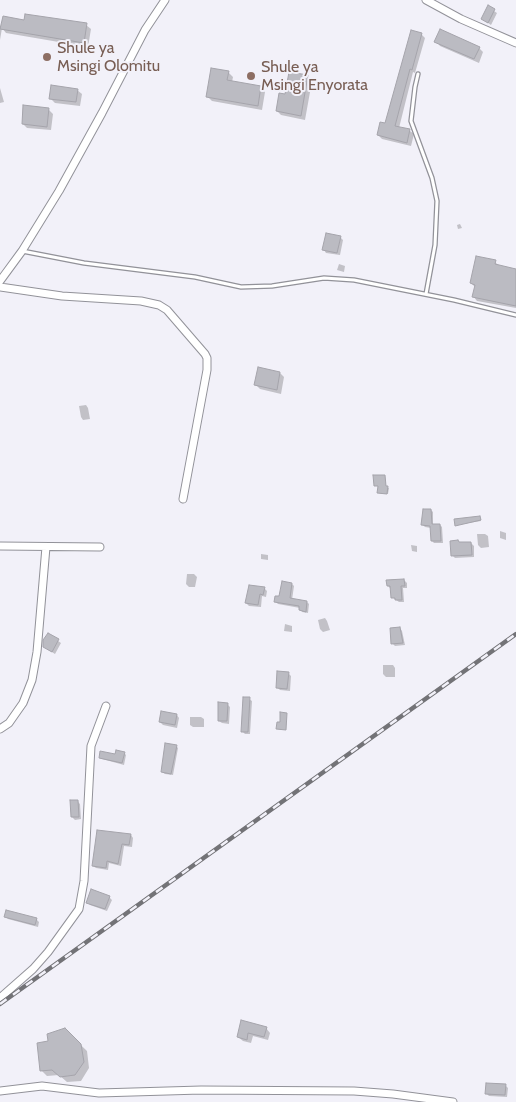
<!DOCTYPE html>
<html>
<head>
<meta charset="utf-8">
<style>
	body { margin:0 }
	canvas { display:block; background:#f2f1f9 }
</style>
</head>
<body>
<canvas width="516" height="1102"></canvas>
<script>
const context = document.querySelector('canvas').getContext('2d');
context.lineJoin = 'round';
function paint(path, color) { context.fillStyle = color; context.fill(path, 'evenodd'); }
const poly = rows => new Path2D(rows.map(r => 'M' + r).join(''));
function strokePath(path, color, width, dash) { context.strokeStyle = color; context.lineWidth = width; context.lineCap = dash ? 'butt' : 'round'; context.setLineDash(dash || []); context.stroke(path); }
function drawText(font, color, halo, rows, align = 'center') {
  context.font = font + ' Cabin,sans-serif'; context.lineWidth = 4; context.setLineDash([]); context.textBaseline = 'middle'; context.strokeStyle = halo; context.fillStyle = color; for (const [text, x, y, turn = 0] of rows) {
    context.save(); context.translate(x, y); context.rotate((+turn || 0) * Math.PI / 180); context.textAlign = isNaN(turn) ? turn : align; if (halo) context.strokeText(text, 0, 0); context.fillText(text, 0, 0); context.restore();
  }
}
paint(poly([
	[488,7,497,13,491,25,482,19],
	[25,22,86,25,91,29,88,47,6,33,2,28,0,40,0,27,2,28],
	[421,34,425,38,415,73,413,72,399,128,410,131,414,134,411,146,382,139,378,135,385,124],
	[436,41,479,48,483,52,479,63,440,46],
	[228,72,233,77,232,82,261,88,265,92,262,110,212,101,207,96],
	[308,77,312,81,305,120,281,115,277,111,286,95],
	[0,88,4,102,0,103],
	[77,90,82,94,80,106,55,103,50,98],
	[48,109,53,114,51,130,27,128,23,124],
	[460,224,462,228,458,229,457,225],
	[340,237,343,240,340,255,326,253,324,250],
	[495,262,500,267,516,270,516,308,477,301,473,296,475,287,471,283],
	[339,264,345,266,344,272,337,270],
	[280,373,284,377,281,394,260,389,256,385],
	[86,405,88,408,90,419,83,420,81,417,79,406],
	[385,476,386,487,389,488,388,494,380,493,379,486,375,486],
	[431,510,433,512,433,525,440,525,442,527,443,543,434,543,432,541,431,528,425,527,422,524],
	[480,517,481,521,456,525],
	[500,531,506,533,506,540,500,538],
	[477,534,485,534,488,536,489,547,481,548,478,545],
	[471,543,474,546,474,557,455,558,452,555],
	[411,545,417,546,417,552,412,551],
	[261,554,268,555,268,560,261,559],
	[187,574,194,574,197,577,195,587,189,587,186,584],
	[404,580,407,583,407,588,403,588,404,602,399,602,392,597,391,589,388,586],
	[292,584,294,586,292,600,307,602,309,604,308,613,302,612,300,608,278,604,275,601],
	[264,588,267,591,266,597,262,596,261,607,249,606,246,603],
	[325,618,327,621,330,630,323,632,320,629,318,620],
	[285,624,292,626,292,632,284,631],
	[400,628,402,631,405,645,395,646,392,643],
	[48,634,61,643,55,654,47,649],
	[383,665,393,665,395,668,395,677,386,677,383,674],
	[288,673,291,676,290,691,280,690,277,687],
	[249,699,252,701,250,734,245,734,242,731],
	[227,704,230,707,229,724,222,723,219,721],
	[177,715,179,718,177,728,163,725,160,722],
	[190,717,201,717,204,719,204,727,193,727,190,725],
	[176,746,178,748,173,775,165,774,162,772],
	[124,753,126,755,124,765,102,759,100,757],
	[77,801,80,804,81,819,75,820,72,817],
	[131,835,133,838,132,847,124,846,121,866,109,863,108,870,96,868,93,866],
	[109,897,112,900,107,911,90,905,87,902],
	[5,916,36,919,39,922,38,927,8,919],
	[242,1022,266,1028,270,1033,268,1040,253,1036,251,1043,243,1041,238,1037],
	[64,1029,87,1051,89,1068,81,1081,67,1082,59,1075,47,1076,41,1070,49,1043],
	[505,1085,508,1088,507,1097,489,1096,486,1093]
]), '#0003');
const building = poly([
	[488,5,495,9,488,23,481,19,488,5],
	[25,14,87,23,84,43,0,29,3,16,24,20,25,14],
	[440,29,480,47,474,59,434,42,440,29],
	[411,30,422,33,412,70,410,69,395,126,410,129,407,143,377,135,380,122,385,123,411,30],
	[211,68,229,71,227,80,261,86,258,106,206,97,211,68],
	[289,72,308,75,301,116,276,111,279,93,285,94,289,72],
	[51,85,78,89,76,102,49,99,51,85],
	[23,105,49,108,47,127,22,124,23,105],
	[326,233,341,236,337,253,322,250,326,233],
	[476,256,496,260,495,264,516,269,516,306,472,297,475,285,470,283,476,256],
	[258,367,280,372,277,390,254,385,258,367],
	[373,475,385,475,386,486,388,486,387,494,377,493,378,486,374,486,373,475],
	[423,509,431,509,432,524,440,524,441,541,431,541,430,526,421,525,423,509],
	[480,516,481,520,455,526,454,519,480,516],
	[458,540,459,542,471,542,472,555,451,556,450,541,458,540],
	[404,579,405,586,401,586,402,600,395,600,395,598,391,598,390,586,387,586,386,580,404,579],
	[282,581,292,583,290,598,307,601,306,612,299,610,299,606,274,602,275,596,279,596,282,581],
	[249,585,265,587,263,595,260,594,258,605,245,603,249,585],
	[400,627,403,643,391,644,390,628,400,627],
	[48,633,59,639,52,652,43,647,43,640,48,633],
	[277,671,289,672,287,689,276,688,277,671],
	[243,697,250,697,248,732,241,732,243,697],
	[218,702,228,703,227,721,218,721,218,702],
	[161,711,177,714,175,725,159,722,161,711],
	[280,712,287,713,286,730,276,729,277,722,280,722,280,712],
	[165,743,177,745,171,774,161,772,165,743],
	[116,750,125,752,122,763,99,758,100,751,115,754,116,750],
	[70,800,78,800,79,817,71,817,70,800],
	[97,830,131,834,129,845,122,844,118,864,107,861,106,868,92,866,97,830],
	[91,889,110,896,105,909,86,903,91,889],
	[6,910,37,918,35,925,4,917,6,910],
	[241,1020,267,1027,264,1037,248,1033,247,1040,237,1037,241,1020],
	[65,1028,81,1044,84,1062,75,1075,60,1077,52,1070,40,1071,37,1043,48,1041,47,1034,65,1028],
	[486,1083,506,1084,505,1095,485,1094,486,1083]
]);
paint(building, '#bbbbc2');
strokePath(building, '#a5a4ab', 1);
const lane = poly([
	[418,74,415,87,411,121,432,178,437,201,435,245,426,294],
	[22,251,84,263,195,277,241,287,272,286,324,278,354,280,454,300,516,315]
]);
const street = poly([
	[426,0,461,19,516,43],
	[0,281,22,251,59,191,102,113,145,30,165,0],
	[0,287,62,296,141,301,159,305,167,310,205,354,207,358,207,370,183,499],
	[0,546,100,547],
	[0,729,9,723,23,703,32,680,37,652,46,547],
	[0,998,33,969,48,952,79,909,84,881,91,746,106,706],
	[0,1091,42,1086,99,1093,201,1090,354,1091,393,1094,453,1102]
]);
strokePath(lane, '#929299', 5.5);
strokePath(street, '#929299', 9);
strokePath(lane, '#fff', 3);
strokePath(street, '#fff', 7);
const rail = poly([
	[0,1004,516,634]
]);
strokePath(rail, '#737377', 4.5);
strokePath(rail, '#f2f1f9', 2.5, [8]);
for (const [x, y, r, color] of [
	[47,57,5,"#8d6e63"],
	[251,76,5,"#8d6e63"]
]) { const dot = new Path2D(); dot.arc(x, y, r, 0, 2 * Math.PI); context.fillStyle = color; context.fill(dot); strokePath(dot, '#f2f1f9', 2); }
drawText('16px', '#785e54', '#f2f1f9', [
	["Shule ya",57,48],
	["Msingi Olomitu",57,66],
	["Shule ya",261,67],
	["Msingi Enyorata",261,85]
], 'left');
</script>
</body>
</html>
